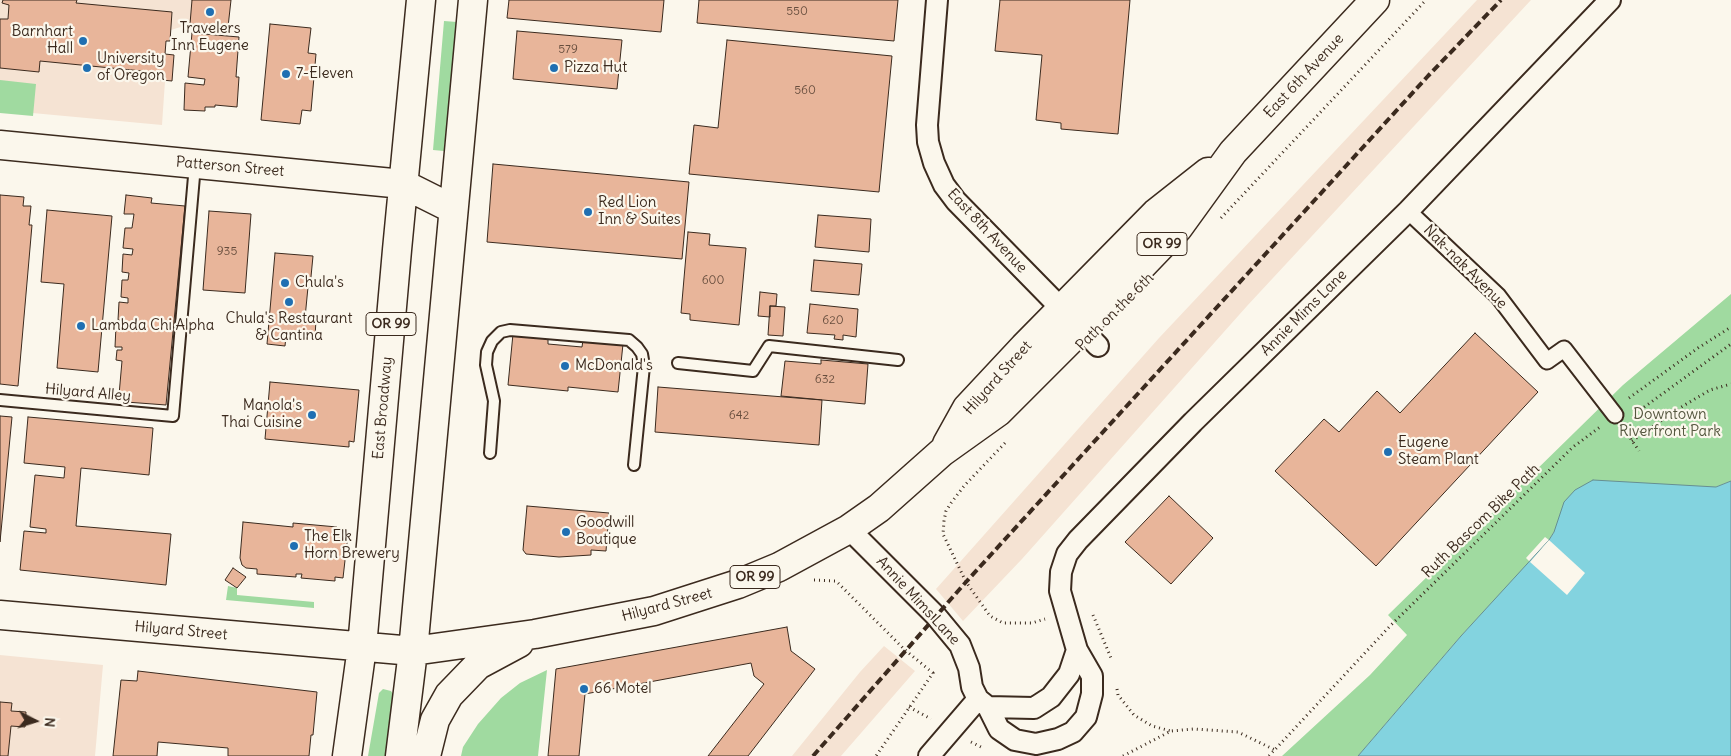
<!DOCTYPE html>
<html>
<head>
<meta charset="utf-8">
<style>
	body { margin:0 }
	#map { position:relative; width:1731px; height:756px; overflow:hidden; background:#fbf7ec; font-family:Delius,sans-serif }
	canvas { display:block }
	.north { position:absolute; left:10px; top:696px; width:50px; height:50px; -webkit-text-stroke:4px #fbf7ec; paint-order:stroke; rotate:95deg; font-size:14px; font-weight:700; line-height:20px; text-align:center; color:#3b2a1e }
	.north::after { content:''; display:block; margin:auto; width:18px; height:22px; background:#3b2a1e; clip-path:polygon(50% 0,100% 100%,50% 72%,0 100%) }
</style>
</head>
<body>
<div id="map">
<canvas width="1731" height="756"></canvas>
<div class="north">N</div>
</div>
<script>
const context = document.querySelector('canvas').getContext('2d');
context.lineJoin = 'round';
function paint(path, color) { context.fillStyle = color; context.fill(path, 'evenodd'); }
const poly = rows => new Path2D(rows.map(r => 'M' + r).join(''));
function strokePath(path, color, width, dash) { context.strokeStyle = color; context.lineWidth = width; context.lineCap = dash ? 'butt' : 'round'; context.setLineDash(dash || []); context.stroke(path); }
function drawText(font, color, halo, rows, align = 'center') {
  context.font = font + ' Delius,sans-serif'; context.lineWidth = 4.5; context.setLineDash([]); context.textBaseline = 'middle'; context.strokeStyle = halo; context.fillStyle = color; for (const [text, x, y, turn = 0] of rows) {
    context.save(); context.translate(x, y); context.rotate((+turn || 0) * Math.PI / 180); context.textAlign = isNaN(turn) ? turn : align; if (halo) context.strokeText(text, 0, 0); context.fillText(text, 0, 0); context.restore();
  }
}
paint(poly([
	[0,0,192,0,190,24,171,30,170,41,166,41,165,54,174,55,172,81,165,81,162,125,0,110],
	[1477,0,1531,0,1247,306,1022,559,963,621,936,589,1159,338],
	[884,646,915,671,841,756,792,756,860,672],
	[0,655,103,665,95,756,0,756]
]), '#f5e3d3');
paint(poly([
	[444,21,457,22,444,151,433,150],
	[0,80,36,84,33,116,0,113],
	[1731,294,1731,481,1716,487,1554,532,1549,540,1545,537,1526,558,1530,562,1461,636,1358,756,1282,756,1370,675,1407,635,1388,615,1623,385],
	[228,586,237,588,237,595,314,602,314,608,226,600],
	[547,670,538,756,461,756,463,747,478,724,501,698,520,683],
	[383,689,391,691,394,696,385,756,368,756,379,693]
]), '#a0daa0');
const water = poly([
	[1593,480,1716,487,1731,481,1731,756,1358,756,1461,636,1549,540,1554,532,1564,502,1575,490,1593,480]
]);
paint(water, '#83d3df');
strokePath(water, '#668f92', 1);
paint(poly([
	[1549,540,1585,573,1567,595,1530,562]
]), '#fbf7ec');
const building = poly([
	[3,0,77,0,76,3,172,12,170,41,166,41,165,54,174,55,172,81,152,79,152,72,40,61,39,72,0,68,0,19,8,19,9,5,2,3,3,0],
	[192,0,231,0,228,27,190,24,192,0],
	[509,0,664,0,661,32,507,18,509,0],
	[699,0,898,0,894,41,697,23,699,0],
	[1000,0,1130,0,1118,134,1061,129,1061,123,1036,120,1042,55,995,51,1000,0],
	[270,24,311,28,308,53,316,54,311,111,302,110,300,124,261,120,270,24],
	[517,31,622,40,617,89,513,79,517,31],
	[192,33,239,37,236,77,239,77,237,107,215,105,215,107,205,107,205,111,184,110,185,83,204,85,205,79,188,77,192,33],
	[727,40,892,56,879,192,689,174,694,125,718,128,727,40],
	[493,164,689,182,682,259,487,242,493,164],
	[0,195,24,197,23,206,31,206,29,225,32,225,18,386,0,384,0,195],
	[126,195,152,198,151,203,185,206,166,405,126,402,126,396,119,395,122,361,116,360,117,350,122,350,122,347,115,347,116,326,126,327,127,321,118,320,119,302,128,303,128,298,121,297,122,280,128,280,129,273,122,272,123,254,132,255,133,249,123,248,125,228,132,228,134,214,124,214,126,195],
	[47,210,112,216,98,372,57,368,64,284,41,282,47,210],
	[209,211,251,214,245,293,203,290,209,211],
	[818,215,871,219,869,252,815,247,818,215],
	[688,232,710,234,709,245,746,248,739,325,690,320,690,314,681,313,688,232],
	[275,253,313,256,310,287,308,287,305,318,316,319,315,338,286,336,285,346,267,344,275,253],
	[814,260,862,264,859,295,811,291,814,260],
	[760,292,777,294,776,306,770,306,770,317,758,316,760,292],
	[810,304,858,309,856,337,843,335,843,340,834,339,835,335,807,333,810,304],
	[770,306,785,307,783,336,768,335,770,306],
	[1475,333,1538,392,1376,566,1275,471,1324,419,1339,432,1377,391,1400,413,1475,333],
	[513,334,548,338,548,344,582,347,583,340,623,344,618,392,568,387,568,391,508,385,513,334],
	[821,360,868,364,865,404,781,396,785,361,821,364,821,360],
	[270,382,359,390,354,442,349,441,349,447,265,439,270,382],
	[658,387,822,400,819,445,655,432,658,387],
	[0,416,12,417,0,542,0,416],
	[28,417,153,428,149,475,81,468,76,526,171,534,166,585,20,570,24,531,46,533,46,529,30,527,35,475,64,478,65,467,24,463,28,417],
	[1169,496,1213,538,1171,584,1125,542,1169,496],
	[527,506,609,513,606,551,591,550,591,555,559,557,526,554,523,550,527,506],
	[243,522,293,527,293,523,337,527,337,533,348,534,343,578,335,577,335,581,301,578,302,574,296,574,296,577,257,574,257,569,246,568,242,565,240,558,243,522],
	[233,568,246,577,237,588,225,580,233,568],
	[787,627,791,651,815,669,748,756,708,756,764,684,754,676,751,663,585,694,579,756,548,756,556,669,787,627],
	[138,671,317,692,313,735,311,735,309,756,228,756,228,748,158,742,157,756,113,756,121,680,137,681,138,671],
	[0,702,12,703,11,711,26,712,25,727,11,726,8,756,0,756,0,702]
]);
paint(building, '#e8b59a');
strokePath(building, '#3b2a1e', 1);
const service = poly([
	[678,363,753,371,769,346,898,360],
	[0,400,173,416,195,165],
	[490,453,494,401,486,365,487,352,492,341,501,332,510,330,629,340,637,347,642,354,644,366,634,465]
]);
const pedestrian = poly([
	[1408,211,1498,296,1547,361,1564,349,1615,415]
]);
const minor = poly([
	[937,0,927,125,928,142,934,163,944,185,956,201,1098,346],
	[849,529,936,616,960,645,969,668,972,687,978,699,988,707,999,729,1015,740,1036,744,1058,739,1073,732,1086,717,1092,694,1092,676,1077,650,1060,591,1061,572,1067,554,1078,540,1193,422,1408,211,1610,0],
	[988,707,1034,708,1051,697,1069,674,1077,650],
	[929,756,978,699]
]);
const primary = poly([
	[0,145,403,184,453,209],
	[947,444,967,408,1024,347,1156,213,1208,172],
	[0,615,413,651,535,634,654,611,738,584,779,567,849,529,879,508,942,452,998,412,1081,329,1178,228,1233,152,1375,0],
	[347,756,362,647,397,250,421,0],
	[400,756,413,651,473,0],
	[426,756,435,720,449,695,478,665,519,643]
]);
strokePath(service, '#3b2a1e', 14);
strokePath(pedestrian, '#3b2a1e', 19);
strokePath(minor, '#3b2a1e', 24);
strokePath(primary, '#3b2a1e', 31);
strokePath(poly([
	[1221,218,1426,0],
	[1629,398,1698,348,1731,327],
	[1636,413,1731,344],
	[1625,430,1639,451],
	[1632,441,1678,409,1710,390,1731,384],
	[1005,443,964,486,951,503,946,511,944,521,943,534,966,582,990,616,1003,623,1032,623,1045,619],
	[814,580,836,581,905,650,933,673,876,756],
	[1093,615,1111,658],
	[1117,689,1118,695,1134,715,1152,726,1171,731],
	[909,707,931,719],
	[971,742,983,748],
	[1123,756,1171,731,1194,729,1238,732,1275,750],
	[1269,756,1390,626,1573,447,1600,427]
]), '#3b2a1e', 3, [1, 4]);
strokePath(service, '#fbf7ec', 10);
strokePath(pedestrian, '#fbf7ec', 15);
strokePath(minor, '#fbf7ec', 20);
strokePath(primary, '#fbf7ec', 28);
strokePath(poly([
	[813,756,966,582,1428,76,1501,0]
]), '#3b2a1e', 4, [8, 4]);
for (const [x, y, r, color] of [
	[210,12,5,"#1f6fb2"],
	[83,41,5,"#1f6fb2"],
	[87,68,5,"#1f6fb2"],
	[554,68,5,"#1f6fb2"],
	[286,74,5,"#1f6fb2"],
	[588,212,5,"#1f6fb2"],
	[285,283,5,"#1f6fb2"],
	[289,302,5,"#1f6fb2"],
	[81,326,5,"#1f6fb2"],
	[565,366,5,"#1f6fb2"],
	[312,415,5,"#1f6fb2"],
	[1388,452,5,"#1f6fb2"],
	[566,532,5,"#1f6fb2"],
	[294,546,5,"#1f6fb2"],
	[584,689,5,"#1f6fb2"]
]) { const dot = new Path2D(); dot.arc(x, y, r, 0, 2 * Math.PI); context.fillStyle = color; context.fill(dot); strokePath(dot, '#fbf7ec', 2); }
drawText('12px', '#664d3d', null, [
	["550",797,12],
	["579",568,50],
	["560",805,91],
	["935",227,252],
	["600",713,281],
	["620",833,321],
	["632",825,380],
	["642",739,416]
]);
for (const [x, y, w] of [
	[1162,244,50],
	[391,324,50],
	[755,577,50]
]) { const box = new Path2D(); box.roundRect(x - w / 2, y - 11.5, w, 23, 4); context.fillStyle = '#fbf7ec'; context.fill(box); strokePath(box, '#3b2a1e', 1); }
drawText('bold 14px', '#3b2a1e', null, [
	["OR 99",1162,244],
	["OR 99",391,324],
	["OR 99",755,577]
]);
drawText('15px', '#3b2a1e', '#fbf7ec', [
	["Travelers",210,29,"center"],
	["Inn Eugene",210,46,"center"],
	["Barnhart",73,32,"right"],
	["Hall",73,49,"right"],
	["University",97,59],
	["of Oregon",97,76],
	["Pizza Hut",564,68],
	["7-Eleven",296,74],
	["Red Lion",598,203],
	["Inn & Suites",598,220],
	["Chula's",295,283],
	["Chula's Restaurant",289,319,"center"],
	["& Cantina",289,336,"center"],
	["Lambda Chi Alpha",91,326],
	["McDonald's",575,366],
	["Manola's",302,406,"right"],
	["Thai Cuisine",302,423,"right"],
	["Eugene",1398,443],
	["Steam Plant",1398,460],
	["Goodwill",576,523],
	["Boutique",576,540],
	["The Elk",304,537],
	["Horn Brewery",304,554],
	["66 Motel",594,689]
], 'left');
drawText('15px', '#3b2a1e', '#fbf7ec', [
	["East 6th Avenue",1304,76,-47],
	["Patterson Street",230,167,5],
	["East 8th Avenue",987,231,47],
	["Nak-nak Avenue",1465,267,45],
	["Path on the 6th",1115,312,-45],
	["Annie Mims Lane",1304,313,-45],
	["Hilyard Street",998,378,-48],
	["Hilyard Alley",88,393,5],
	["East Broadway",383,408,-85],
	["Ruth Bascom Bike Path",1481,521,-44],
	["Annie Mims Lane",918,601,47],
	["Hilyard Street",667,605,-15],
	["Hilyard Street",181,631,5]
]);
drawText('15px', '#54563e', '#fbf7ec', [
	["Downtown",1670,415],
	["Riverfront Park",1670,432]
]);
</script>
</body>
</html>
